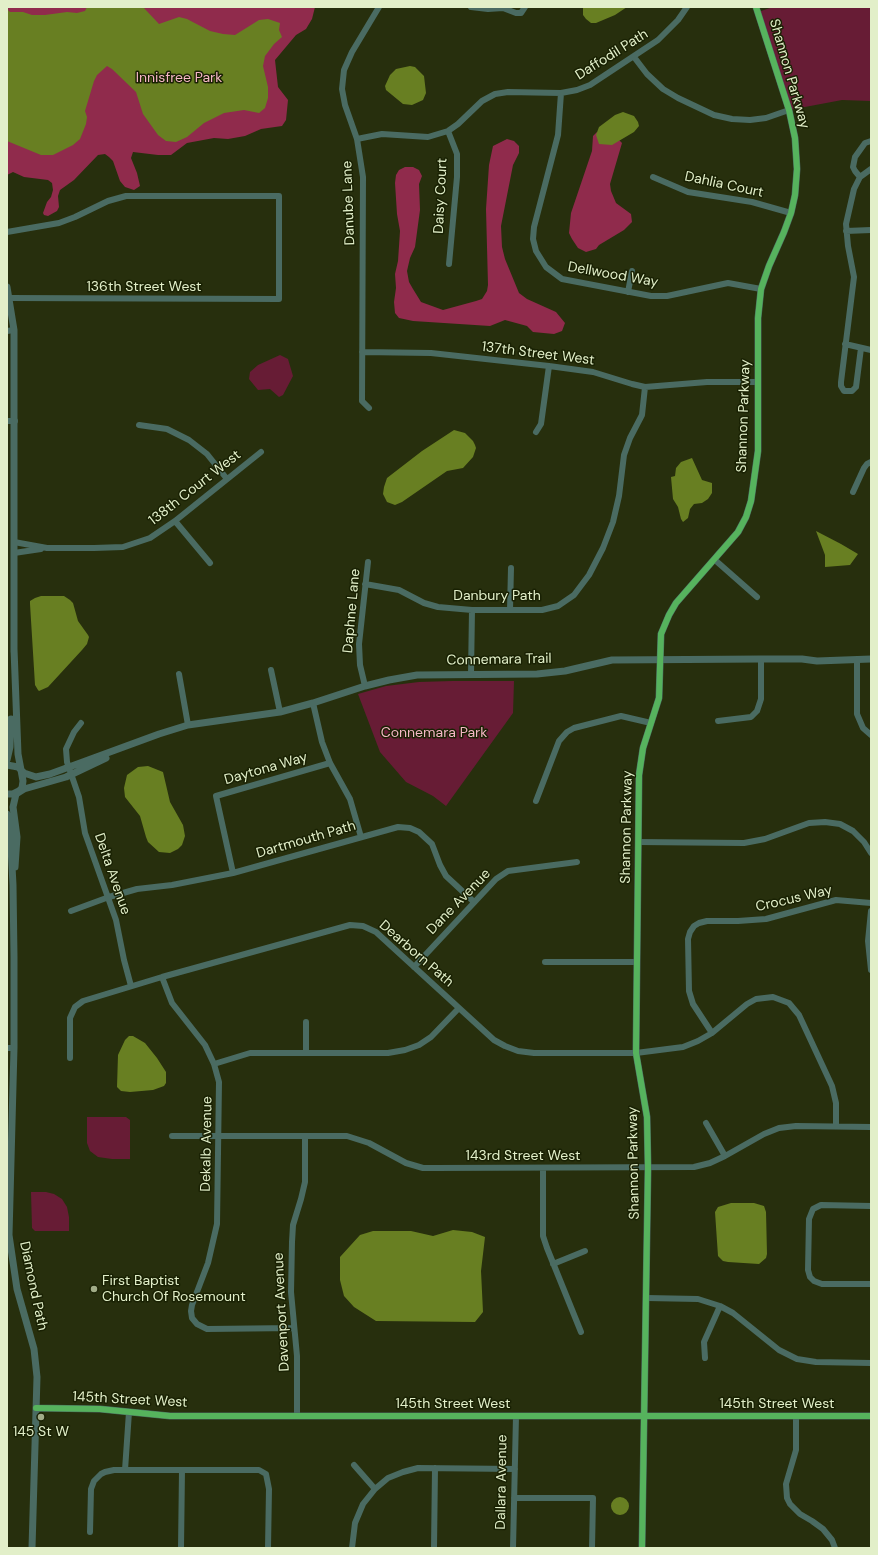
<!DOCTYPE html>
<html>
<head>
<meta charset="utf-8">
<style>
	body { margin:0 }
	#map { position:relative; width:878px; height:1555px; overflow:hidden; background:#272f0d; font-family:"DM Sans",sans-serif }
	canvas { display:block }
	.frame { position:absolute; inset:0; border:8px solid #e2efc9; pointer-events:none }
</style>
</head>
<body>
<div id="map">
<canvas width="878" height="1555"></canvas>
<div class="frame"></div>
</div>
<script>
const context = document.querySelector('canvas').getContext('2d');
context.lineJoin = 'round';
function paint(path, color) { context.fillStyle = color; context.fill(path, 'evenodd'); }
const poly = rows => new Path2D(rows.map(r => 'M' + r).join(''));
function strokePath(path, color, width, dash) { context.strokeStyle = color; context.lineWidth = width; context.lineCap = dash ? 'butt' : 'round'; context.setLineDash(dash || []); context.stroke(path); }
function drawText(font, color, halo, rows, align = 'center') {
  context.font = font + ' "DM Sans",sans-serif'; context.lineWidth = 3; context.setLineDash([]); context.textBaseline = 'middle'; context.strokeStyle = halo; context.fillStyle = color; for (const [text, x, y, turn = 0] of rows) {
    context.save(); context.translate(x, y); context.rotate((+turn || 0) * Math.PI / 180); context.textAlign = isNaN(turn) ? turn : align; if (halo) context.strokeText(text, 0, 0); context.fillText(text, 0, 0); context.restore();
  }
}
paint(poly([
	[773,7,871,7,871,101,842,100,789,110,758,12],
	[280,355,288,359,293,376,283,395,279,397,270,389,258,390,249,379,250,372,258,365],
	[452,681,514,681,513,713,446,806,433,796,406,782,380,752,358,694,386,686,419,682],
	[87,1117,126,1117,130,1120,130,1159,112,1159,98,1157,90,1151,87,1143],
	[31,1192,46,1192,54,1194,62,1199,67,1207,69,1217,69,1231,35,1231,32,1228]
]), '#671c35');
paint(poly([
	[7,7,315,7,312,19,306,29,296,35,275,60,278,87,288,100,286,120,282,126,261,129,245,136,228,139,214,138,187,143,171,155,158,155,133,152,131,158,137,173,140,186,134,190,125,187,120,181,113,161,109,157,105,154,98,155,74,180,60,190,58,196,59,207,57,211,48,216,44,215,43,213,47,202,51,197,53,190,52,183,48,180,24,177,13,172,7,175],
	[597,132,614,135,622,143,610,184,611,191,616,203,631,214,632,222,624,230,599,245,596,249,586,252,578,248,572,239,569,233,571,213,592,151,593,136],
	[507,139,514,141,519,146,519,153,513,165,501,226,502,247,505,259,519,293,527,299,556,312,565,323,562,331,554,334,533,332,527,326,505,320,490,326,413,321,399,318,395,313,394,302,396,288,395,274,398,261,400,231,397,214,395,183,396,175,399,170,405,167,413,167,419,170,422,176,419,184,420,210,415,247,410,258,407,271,409,282,413,289,421,302,443,310,476,301,482,299,487,291,488,285,486,209,489,165,493,146]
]), '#902b4c');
paint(poly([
	[87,7,143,7,159,24,179,17,187,19,210,31,223,34,235,35,259,20,268,19,280,23,279,30,282,37,274,44,265,56,263,66,268,87,268,98,265,108,259,113,244,110,224,113,204,123,187,137,176,142,166,141,158,135,143,114,136,92,112,69,107,66,97,75,94,81,85,111,87,117,86,124,80,139,73,145,53,155,41,155,7,141,7,9,10,12,23,12,32,15,45,15,67,12,77,13,85,11],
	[583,7,627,7,615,15,596,23,591,23,586,19,583,15],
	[410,66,415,67,424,76,426,93,423,100,412,105,403,104,386,90,385,86,390,75,396,69],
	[623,112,634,116,638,122,639,126,634,132,612,145,599,144,596,135,599,127,615,115],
	[454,430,465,433,473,441,475,445,476,448,473,457,463,468,447,471,402,502,395,505,387,502,383,494,384,487,387,478,422,451],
	[692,458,702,480,712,483,712,493,708,499,702,503,694,504,690,509,688,518,683,522,681,519,678,507,673,499,671,477,675,476,676,468,681,462],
	[816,531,841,544,858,554,850,565,825,567,825,555],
	[41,596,64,596,70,600,73,603,78,621,88,635,89,637,87,644,82,650,48,687,39,691,38,690,35,685,30,604,30,601,35,598],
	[148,766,163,772,170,802,183,825,185,836,182,845,178,849,170,853,159,852,148,842,146,837,140,816,125,797,124,788,127,775,138,767],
	[129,1036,133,1036,145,1043,157,1058,166,1072,166,1083,164,1086,153,1090,130,1092,121,1091,117,1087,118,1055,125,1040],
	[731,1203,754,1203,764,1206,766,1212,767,1254,766,1258,759,1264,728,1262,723,1261,718,1256,715,1212,718,1207],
	[453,1230,472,1232,485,1237,481,1271,483,1312,475,1322,376,1321,354,1307,344,1296,340,1280,340,1257,360,1235,373,1231,411,1231,433,1236],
	'611 1506a9 9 0 1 1 18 0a9 9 0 1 1-18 0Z'
]), '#687f22');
strokePath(poly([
	[471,7,488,9,503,8,516,13,521,13,525,7],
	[634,57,647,74,663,89,678,98,714,115,732,119,750,120,766,118,789,110],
	[561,93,558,135,534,227,533,239,536,251,546,267,562,279,651,296,667,296,728,283,761,289],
	[448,131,457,154,457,177,449,264],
	[357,139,382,134,428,137,448,131,458,124,482,101,495,94,508,92,561,93,577,90,590,85,658,40,678,20,687,7],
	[653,177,688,192,752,202,791,213],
	[860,177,855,171,853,167,855,157,865,143,871,141],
	[846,231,871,230],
	[7,232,59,223,75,217,108,201,126,196,279,196,279,299,10,298],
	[628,292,632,271],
	[7,331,14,330],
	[845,344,871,350],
	[861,348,856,387,852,391,844,391,841,386,841,382,854,277,848,246,846,224,854,189,860,177,871,169],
	[362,352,431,353,549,366,593,372,632,384,645,387,707,382,758,382],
	[369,408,362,401,363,177,357,139,345,105,342,89,344,70,352,52,379,7],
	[7,421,15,421],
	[139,425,167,429,189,440,207,454,227,479],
	[536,432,541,424,549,366],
	[853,492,864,468,867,464,871,462],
	[175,521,210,563],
	[14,542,47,548,94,548,123,547,150,538,175,521,261,452],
	[14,553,41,549],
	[715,560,757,597],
	[365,584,399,590,424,603,438,607,472,610,542,610,558,606,574,595,589,575,603,548,613,522,619,496,624,455,630,438,642,415,645,387],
	[510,610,511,568],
	[857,660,857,714,863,728,871,735],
	[271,670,280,712],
	[179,674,188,725],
	[471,674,472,610],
	[365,686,360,665,359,644,368,562],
	[313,703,322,742,330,763,350,799,361,837],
	[718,721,751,717,757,711,761,699,761,659],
	[81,723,74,732,66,749,67,762,79,797,85,833,116,920,124,960,131,986],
	[536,801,559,741,567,732,574,728,621,716,651,723],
	[638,842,744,843,765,839,809,823,825,822,840,824,853,831,864,842,871,853],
	[233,873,216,796,330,763],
	[71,911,109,897,137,889,172,885,233,873,398,827,410,828,419,832,432,844,440,865,446,876,474,902],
	[871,911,868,941,871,970],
	[545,962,636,962],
	[414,967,496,879,508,871,577,862],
	[162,977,172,1003,205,1045,214,1064,219,1082,217,1224,208,1263,192,1305,191,1311,192,1318,197,1324,207,1329,294,1328],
	[712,1033,693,1004,689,991,688,939,690,932,694,926,699,923,707,921,738,921,766,919,836,900,871,903],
	[7,1048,14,1048],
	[306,1053,306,1022],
	[70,1058,70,1018,75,1007,83,1001,162,977,350,925,363,926,376,932,494,1040,505,1046,518,1051,534,1053,636,1053,683,1047,698,1041,712,1033,747,1004,756,999,773,997,789,1003,799,1015,832,1086,836,1103,836,1126],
	[214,1064,250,1053,388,1053,405,1050,419,1045,431,1037,459,1008],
	[706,1123,725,1156],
	[172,1136,347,1136,369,1143,406,1163,423,1168,435,1168,694,1167,710,1163,725,1156,764,1134,779,1128,796,1126,871,1127],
	[543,1168,543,1236,547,1248,581,1332],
	[871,1206,821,1205,813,1209,809,1219,808,1270,810,1277,814,1281,822,1284,871,1284],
	[553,1264,585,1251],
	[647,1298,698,1299,720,1306,733,1313,779,1350,797,1359,816,1362,871,1363],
	[705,1358,704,1342,720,1306],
	[297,1416,297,1356,291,1292,292,1242,293,1225,301,1199,305,1182,305,1136],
	[796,1416,796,1450,786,1484,787,1498,790,1504,800,1514,812,1521,823,1529,832,1540,835,1548],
	[354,1465,375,1489],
	[125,1470,129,1412],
	[514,1498,593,1498,592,1548],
	[90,1532,91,1489,94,1481,101,1474,105,1472,114,1470,259,1470,266,1474,269,1489,268,1548],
	[181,1548,182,1470],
	[352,1548,355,1523,363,1504,375,1489,388,1478,403,1472,418,1468,515,1469],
	[434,1548,435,1468],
	[513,1548,516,1416]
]), '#4a6b62', 6);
strokePath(poly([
	[7,287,14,330,14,652],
	[14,649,18,754,21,770,24,773,36,777,50,774,159,734,188,725,280,712,313,703,365,686,389,680,417,675,537,674,565,671,612,660,761,659,802,659,817,661,871,659],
	[7,760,10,747,11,719],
	[7,765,18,767,21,770,23,781,22,788,19,791,13,794,7,794],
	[7,814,10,828,13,885,14,957,14,1048,9,1235,17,1289,34,1349,37,1377,32,1548],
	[15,867,17,837,13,807,16,794,24,789,66,777,106,758],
	[36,1408,100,1409,170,1416,871,1416],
	[642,1548,648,1168,647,1117,636,1053,639,775,643,748,659,698,661,634,669,615,676,603,738,532,746,517,751,501,758,451,758,318,761,289,769,266,784,232,791,213,795,195,797,169,795,138,789,110,756,7]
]), '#4a6b62', 7);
strokePath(poly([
	[36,1408,100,1409,170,1416,871,1416],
	[642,1548,648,1168,647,1117,636,1053,639,775,643,748,659,698,661,634,669,615,676,603,738,532,746,517,751,501,758,451,758,318,761,289,769,266,784,232,791,213,795,195,797,169,795,138,789,110,756,7]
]), '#56b35d', 6);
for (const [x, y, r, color] of [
	[94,1289,4,"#a1ac87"],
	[41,1417,4,"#a1ac87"]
]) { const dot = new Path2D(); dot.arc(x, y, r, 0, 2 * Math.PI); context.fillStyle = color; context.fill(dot); strokePath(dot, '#192103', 1.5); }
drawText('14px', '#e2efc9', '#192103', [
	["Daffodil Path",612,55,-32],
	["Shannon Parkway",789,74,74],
	["Dahlia Court",724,185,12],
	["Daisy Court",441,196,-87],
	["Danube Lane",349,203,-92],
	["Dellwood Way",613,275,10],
	["136th Street West",144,287],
	["137th Street West",538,354,7],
	["Shannon Parkway",744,416,-88],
	["138th Court West",195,488,-38],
	["Danbury Path",497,596],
	["Daphne Lane",352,611,-85],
	["Connemara Trail",499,660,-1],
	["Daytona Way",266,769,-16],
	["Shannon Parkway",627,827,-89],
	["Dartmouth Path",306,840,-16],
	["Delta Avenue",112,874,71],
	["Crocus Way",794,899,-13],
	["Dane Avenue",459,902,-46],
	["Dearborn Path",416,954,41],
	["Dekalb Avenue",207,1144,-89],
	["143rd Street West",523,1156],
	["Shannon Parkway",634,1163,-91],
	["Diamond Path",33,1286,78],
	["Davenport Avenue",282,1312,-93],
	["145th Street West",130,1400,3],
	["145th Street West",453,1404],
	["145th Street West",777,1404],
	["Dallara Avenue",502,1482,-89]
]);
drawText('14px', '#f6b7c6', '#192103', [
	["Innisfree Park",179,78],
	["Connemara Park",434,733]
]);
drawText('14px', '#e2efc9', '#192103', [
	["First Baptist",102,1281],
	["Church Of Rosemount",102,1297],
	["145 St W",41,1432,"center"]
], 'left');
</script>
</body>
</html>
